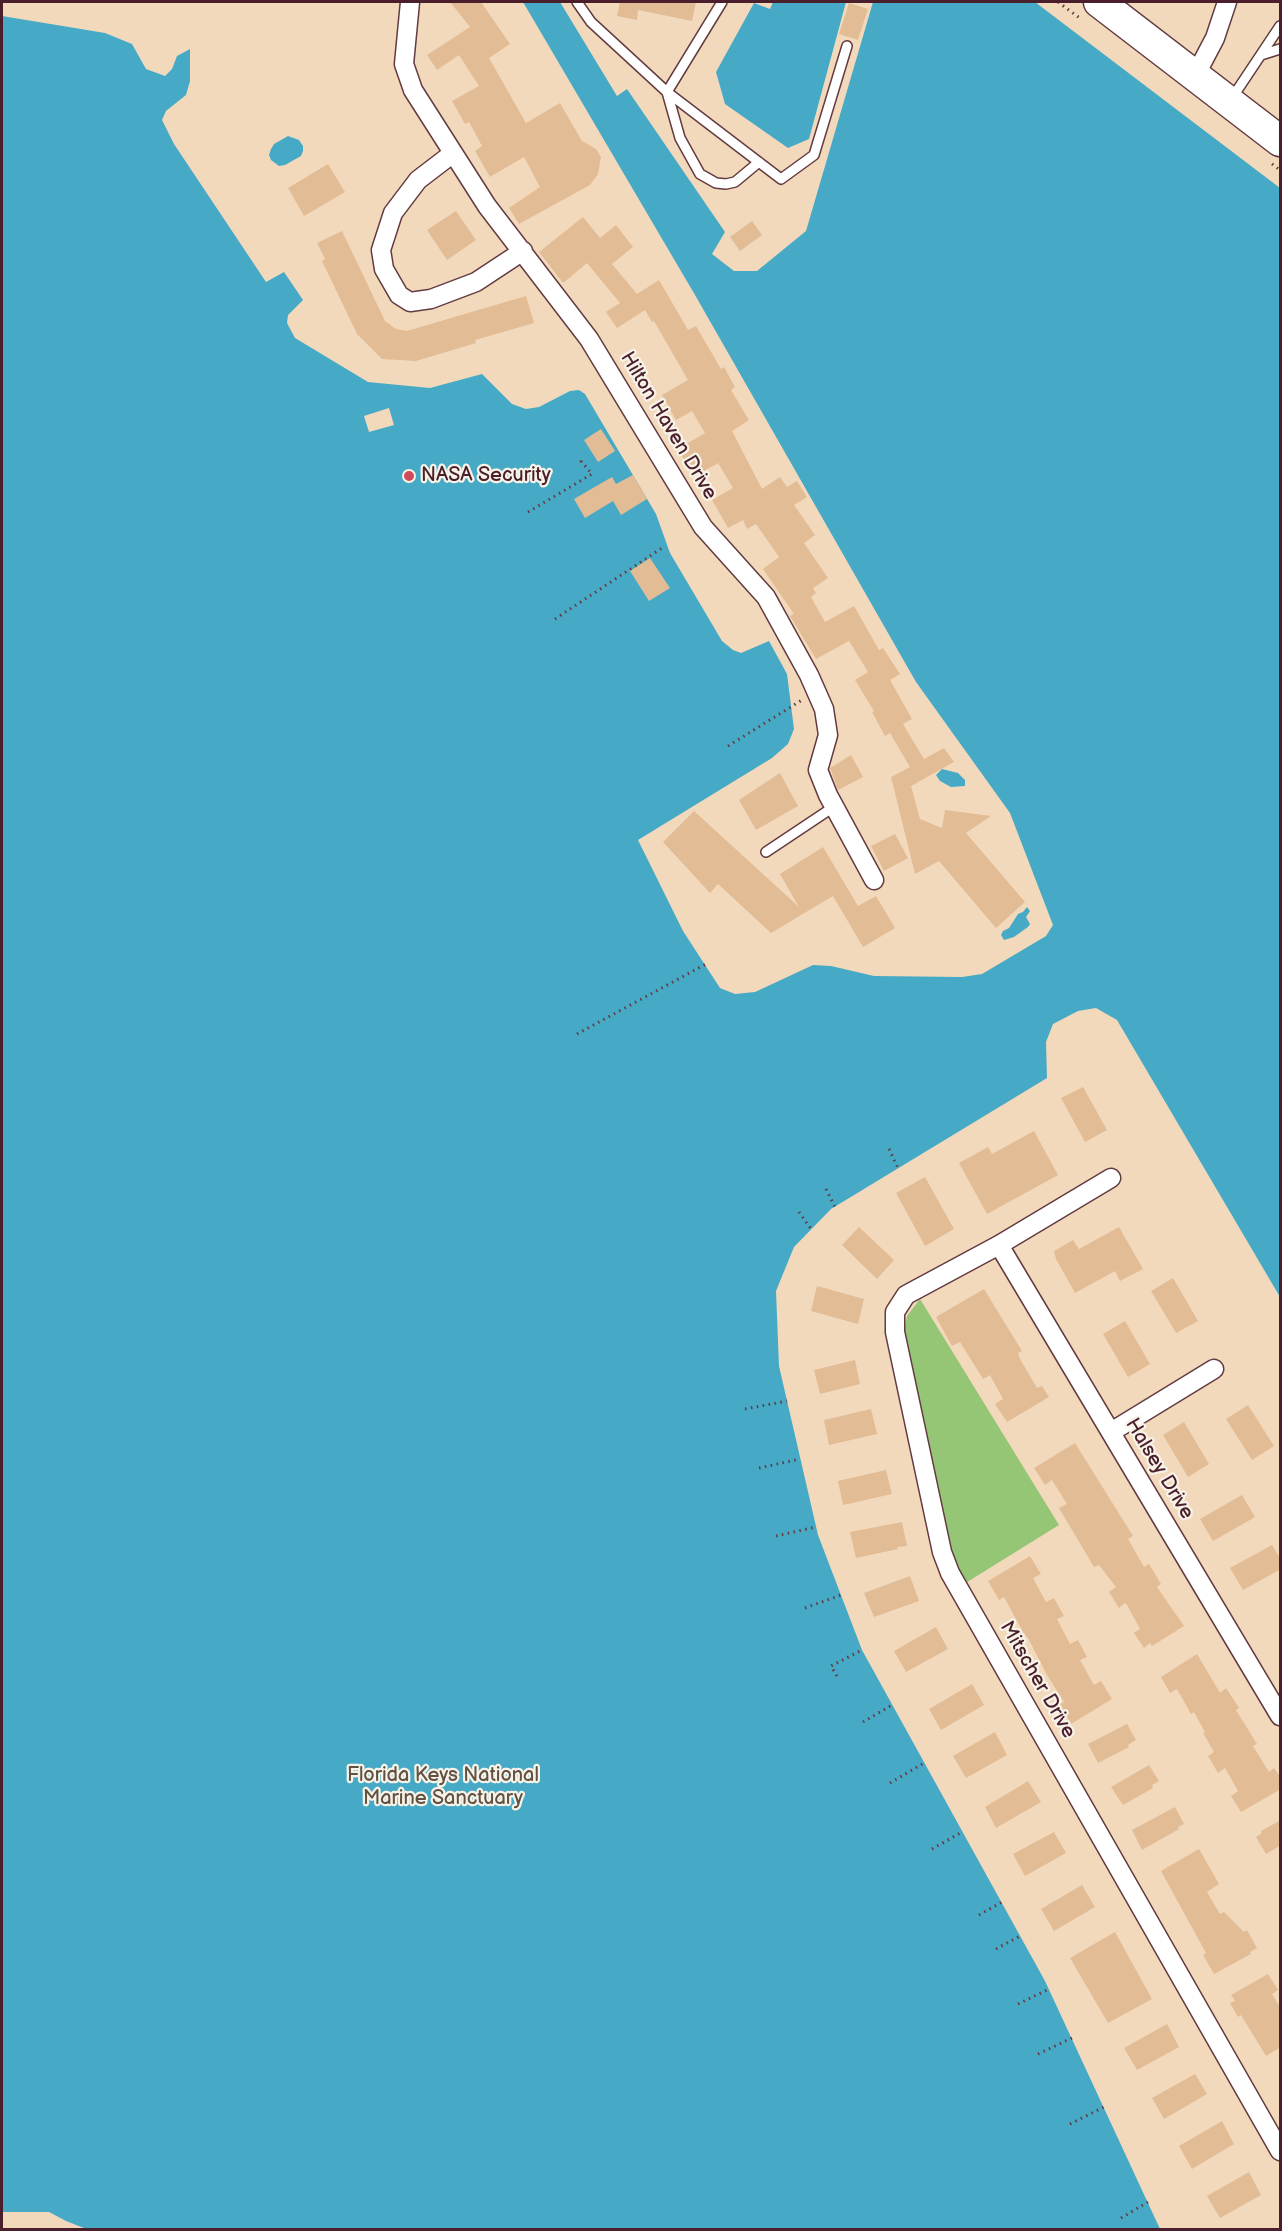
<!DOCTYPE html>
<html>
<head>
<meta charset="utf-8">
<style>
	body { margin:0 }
	#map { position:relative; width:1282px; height:2231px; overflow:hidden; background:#f3d9bc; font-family:"Balsamiq Sans",sans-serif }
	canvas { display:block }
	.frame { position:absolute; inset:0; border:3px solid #4a1f2b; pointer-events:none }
</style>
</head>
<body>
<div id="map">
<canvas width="1282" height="2231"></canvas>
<div class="frame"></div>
</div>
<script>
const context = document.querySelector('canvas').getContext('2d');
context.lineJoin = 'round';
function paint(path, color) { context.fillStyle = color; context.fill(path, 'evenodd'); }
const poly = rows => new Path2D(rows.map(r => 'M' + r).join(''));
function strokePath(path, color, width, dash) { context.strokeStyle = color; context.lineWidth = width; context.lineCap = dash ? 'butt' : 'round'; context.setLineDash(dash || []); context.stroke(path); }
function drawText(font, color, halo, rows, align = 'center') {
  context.font = font + ' "Balsamiq Sans",sans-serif'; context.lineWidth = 4.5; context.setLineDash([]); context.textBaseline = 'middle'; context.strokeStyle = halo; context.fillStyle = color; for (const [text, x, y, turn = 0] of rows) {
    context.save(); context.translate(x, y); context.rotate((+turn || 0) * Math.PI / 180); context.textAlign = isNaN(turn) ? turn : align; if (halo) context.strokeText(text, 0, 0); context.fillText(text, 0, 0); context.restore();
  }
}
paint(poly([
	[920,1299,1059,1525,964,1584,955,1569,903,1338,907,1316]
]), '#95c676');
paint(poly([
	[523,2,560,2,617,96,627,89,725,232,712,254,734,271,757,271,806,231,873,2,1035,2,1280,188,1280,1297,1117,1020,1096,1008,1078,1011,1053,1024,1046,1042,1047,1078,831,1209,794,1247,776,1291,779,1366,818,1535,862,1650,1045,1981,1160,2229,89,2230,66,2221,49,2212,2,2212,2,16,105,33,132,44,146,69,165,76,172,69,177,56,190,49,190,81,186,95,166,111,162,120,174,144,266,282,284,272,303,300,288,315,287,323,295,338,368,382,430,388,482,374,512,404,526,409,539,407,570,391,579,390,585,394,656,514,670,553,722,641,733,650,741,653,769,641,787,674,794,729,788,744,772,758,638,840,683,931,720,988,735,994,755,992,813,965,831,966,874,976,962,977,982,974,1046,936,1053,925,1010,813,916,682,695,295],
	[773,2,846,2,809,139,788,148,725,104,716,72,754,3,770,9],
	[288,136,299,140,303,146,303,151,301,156,285,165,279,166,271,160,269,155,271,149,274,144],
	[942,769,958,773,965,780,965,786,951,787,940,781,936,775],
	[1027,907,1030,911,1026,917,1030,924,1028,927,1014,937,1004,940,1001,935,1003,931,1009,928,1018,914,1023,912]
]), '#46aac6');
paint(poly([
	[389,408,394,425,369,432,364,416]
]), '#f3d9bc');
paint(poly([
	[450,2,481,2,510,44,489,58,526,123,560,103,582,141,596,149,601,157,598,174,590,185,519,224,509,208,540,187,524,157,490,177,475,151,482,146,469,122,465,124,452,101,479,86,459,55,437,70,427,55,470,27],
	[620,2,696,2,692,21,638,10,637,20,617,16],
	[849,3,868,9,858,40,839,34],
	[328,164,345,192,304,216,288,188],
	[456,211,476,240,447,260,427,230],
	[583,217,600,238,616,225,633,247,612,264,637,294,659,280,688,330,696,326,721,369,724,367,735,387,731,390,749,420,732,431,762,489,780,477,787,487,797,481,807,497,794,505,815,535,804,543,828,578,813,588,816,593,811,597,825,622,854,606,879,650,883,648,900,674,890,680,912,719,903,724,924,759,944,748,954,762,911,786,920,819,942,828,945,810,991,816,966,833,1025,902,996,928,939,861,915,874,891,777,910,767,890,733,885,736,872,712,874,711,855,680,868,672,849,641,816,659,790,616,794,614,763,569,779,557,756,524,747,529,743,520,728,528,712,500,733,488,718,463,694,477,678,449,705,433,692,411,676,420,662,395,688,380,654,321,652,322,645,310,617,328,606,312,620,303,587,263,563,283,539,252],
	[752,221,762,235,740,251,730,237],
	[342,231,385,321,396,329,407,331,526,296,534,323,475,340,476,343,416,361,382,359,357,334,322,261,325,259,317,243],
	[601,429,615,451,598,462,584,440],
	[633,475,647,499,621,515,613,501,585,518,574,499,612,477,616,484],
	[650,558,670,588,649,601,630,571],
	[851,755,863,777,838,790,830,768],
	[780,773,798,806,756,830,739,800],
	[694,811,799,907,780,874,823,847,858,906,876,896,895,928,863,947,833,896,771,933,718,884,710,893,663,842],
	[895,834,908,858,884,871,871,846],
	[1083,1087,1107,1130,1085,1142,1061,1098],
	[1034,1131,1058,1175,987,1214,959,1163,988,1147,992,1154],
	[925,1177,954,1229,925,1246,896,1193],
	[859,1227,894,1260,877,1279,842,1245],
	[1119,1227,1143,1269,1120,1281,1115,1271,1075,1293,1056,1259,1054,1251,1073,1240,1079,1249],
	[1173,1278,1198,1321,1176,1333,1151,1291],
	[817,1286,864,1299,858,1324,811,1311],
	[984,1289,1022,1351,1018,1353,1020,1359,1037,1388,1042,1386,1049,1397,1007,1422,995,1404,1003,1399,990,1375,983,1379,960,1342,952,1346,936,1317],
	[1125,1321,1150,1364,1128,1377,1103,1334],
	[855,1360,860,1384,820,1394,814,1370],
	[1248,1405,1274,1446,1252,1460,1226,1419],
	[871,1409,877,1434,829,1445,824,1420],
	[1184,1422,1209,1464,1188,1477,1163,1435],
	[1075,1443,1133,1536,1128,1539,1144,1567,1149,1564,1161,1584,1157,1587,1184,1626,1152,1646,1150,1643,1144,1648,1134,1633,1140,1629,1127,1605,1125,1603,1119,1608,1109,1592,1116,1587,1099,1565,1094,1567,1059,1508,1067,1504,1052,1480,1045,1485,1034,1468],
	[886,1470,892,1494,843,1505,838,1481],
	[1242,1495,1255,1517,1213,1541,1200,1519],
	[902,1522,907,1546,897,1547,898,1549,856,1558,850,1532],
	[1272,1545,1281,1560,1281,1569,1243,1590,1230,1568],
	[1030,1556,1041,1574,1033,1578,1046,1602,1054,1598,1064,1616,1057,1619,1070,1644,1078,1640,1087,1657,1080,1660,1094,1685,1101,1681,1112,1699,1071,1724,1060,1704,1064,1702,1047,1675,1028,1638,1023,1632,1004,1597,999,1600,988,1581],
	[910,1576,919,1601,874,1617,864,1593],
	[936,1627,948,1649,906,1672,894,1651],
	[1197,1654,1220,1693,1226,1688,1239,1708,1236,1710,1257,1744,1253,1746,1269,1772,1274,1768,1281,1778,1281,1789,1241,1812,1231,1796,1238,1791,1225,1768,1218,1773,1208,1756,1214,1752,1203,1733,1205,1732,1194,1712,1191,1714,1177,1689,1170,1693,1161,1677],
	[972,1684,984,1705,941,1730,929,1709],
	[1127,1724,1136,1740,1128,1745,1129,1747,1098,1763,1088,1744],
	[995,1732,1007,1755,966,1778,953,1756],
	[1149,1765,1159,1781,1152,1785,1153,1788,1123,1805,1111,1787],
	[1028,1781,1041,1802,996,1828,985,1807],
	[1175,1807,1184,1824,1178,1827,1179,1829,1142,1850,1132,1830],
	[1281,1820,1281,1845,1266,1854,1256,1837,1262,1833,1261,1831],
	[1054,1832,1066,1853,1025,1876,1013,1854],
	[1199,1849,1219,1884,1207,1892,1220,1914,1224,1912,1244,1932,1247,1930,1257,1948,1250,1952,1251,1954,1214,1974,1203,1955,1206,1953,1161,1871],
	[1082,1885,1095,1907,1054,1931,1041,1909],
	[1115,1932,1152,1999,1108,2023,1070,1958],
	[1268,1974,1278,1990,1272,1994,1281,2009,1281,2047,1266,2056,1241,2015,1238,2017,1230,2003,1235,2001,1231,1995],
	[1167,2024,1179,2047,1137,2070,1124,2048],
	[1195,2074,1207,2094,1164,2119,1152,2098],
	[1222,2121,1234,2144,1192,2169,1179,2146],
	[1249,2172,1261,2195,1220,2218,1207,2196]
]), '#e1bc95');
const service = poly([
	[577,2,591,22,667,92,781,179,814,155,847,46],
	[722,2,667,92,680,138,700,174,716,183,726,184,735,182,759,162],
	[1261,55,1280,49],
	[1232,98,1280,26],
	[766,852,835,806]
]);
const minor = poly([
	[410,2,404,64,413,90,487,206,589,339,703,527,766,597,809,675,824,709,828,735,818,770,828,795,874,880],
	[1195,76,1215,38,1227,2],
	[452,154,418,180,393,213,381,250,384,269,399,295,410,302,431,299,476,282,523,251],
	[1111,1178,999,1245,906,1295,895,1312,895,1332,942,1552,950,1573,1280,2151],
	[999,1245,1280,1716],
	[1111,1432,1214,1369]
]);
const primary = poly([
	[1099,2,1280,141]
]);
strokePath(service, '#633b41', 12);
strokePath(minor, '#633b41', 21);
strokePath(primary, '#633b41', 33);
strokePath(poly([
	[1058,2,1081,19],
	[1272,164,1280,170],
	[528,512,592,474,581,461,584,458],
	[555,619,665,546],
	[728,746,802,700],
	[577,1034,706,964],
	[889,1149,898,1168],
	[826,1189,835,1207],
	[799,1212,811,1229],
	[745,1409,787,1401],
	[759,1468,800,1459],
	[776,1536,816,1527],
	[805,1608,841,1595],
	[837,1676,831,1666,862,1650],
	[863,1722,892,1705],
	[890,1783,924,1763],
	[932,1849,962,1832],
	[979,1915,1002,1902],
	[996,1949,1020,1936],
	[1018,2004,1049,1989],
	[1038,2054,1072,2038],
	[1070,2124,1104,2107],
	[1121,2218,1148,2202]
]), '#633b41', 3, [1.5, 4.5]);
strokePath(service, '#fff', 9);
strokePath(minor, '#fff', 18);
strokePath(primary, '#fff', 30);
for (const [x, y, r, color] of [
	[409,476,6,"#d1495b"]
]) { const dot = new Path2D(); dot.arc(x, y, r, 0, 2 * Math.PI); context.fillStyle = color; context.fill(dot); strokePath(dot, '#f7f3e8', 2); }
drawText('20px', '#4a1f2b', '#f7f3e8', [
	["Hilton Haven Drive",668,426,59],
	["Halsey Drive",1159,1469,59],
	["Mitscher Drive",1037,1680,60]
]);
drawText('20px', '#4a1f2b', '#f7f3e8', [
	["NASA Security",421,476]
], 'left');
drawText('20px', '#605142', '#f7f3e8', [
	["Florida Keys National",443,1776],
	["Marine Sanctuary",443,1799]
]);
</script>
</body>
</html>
